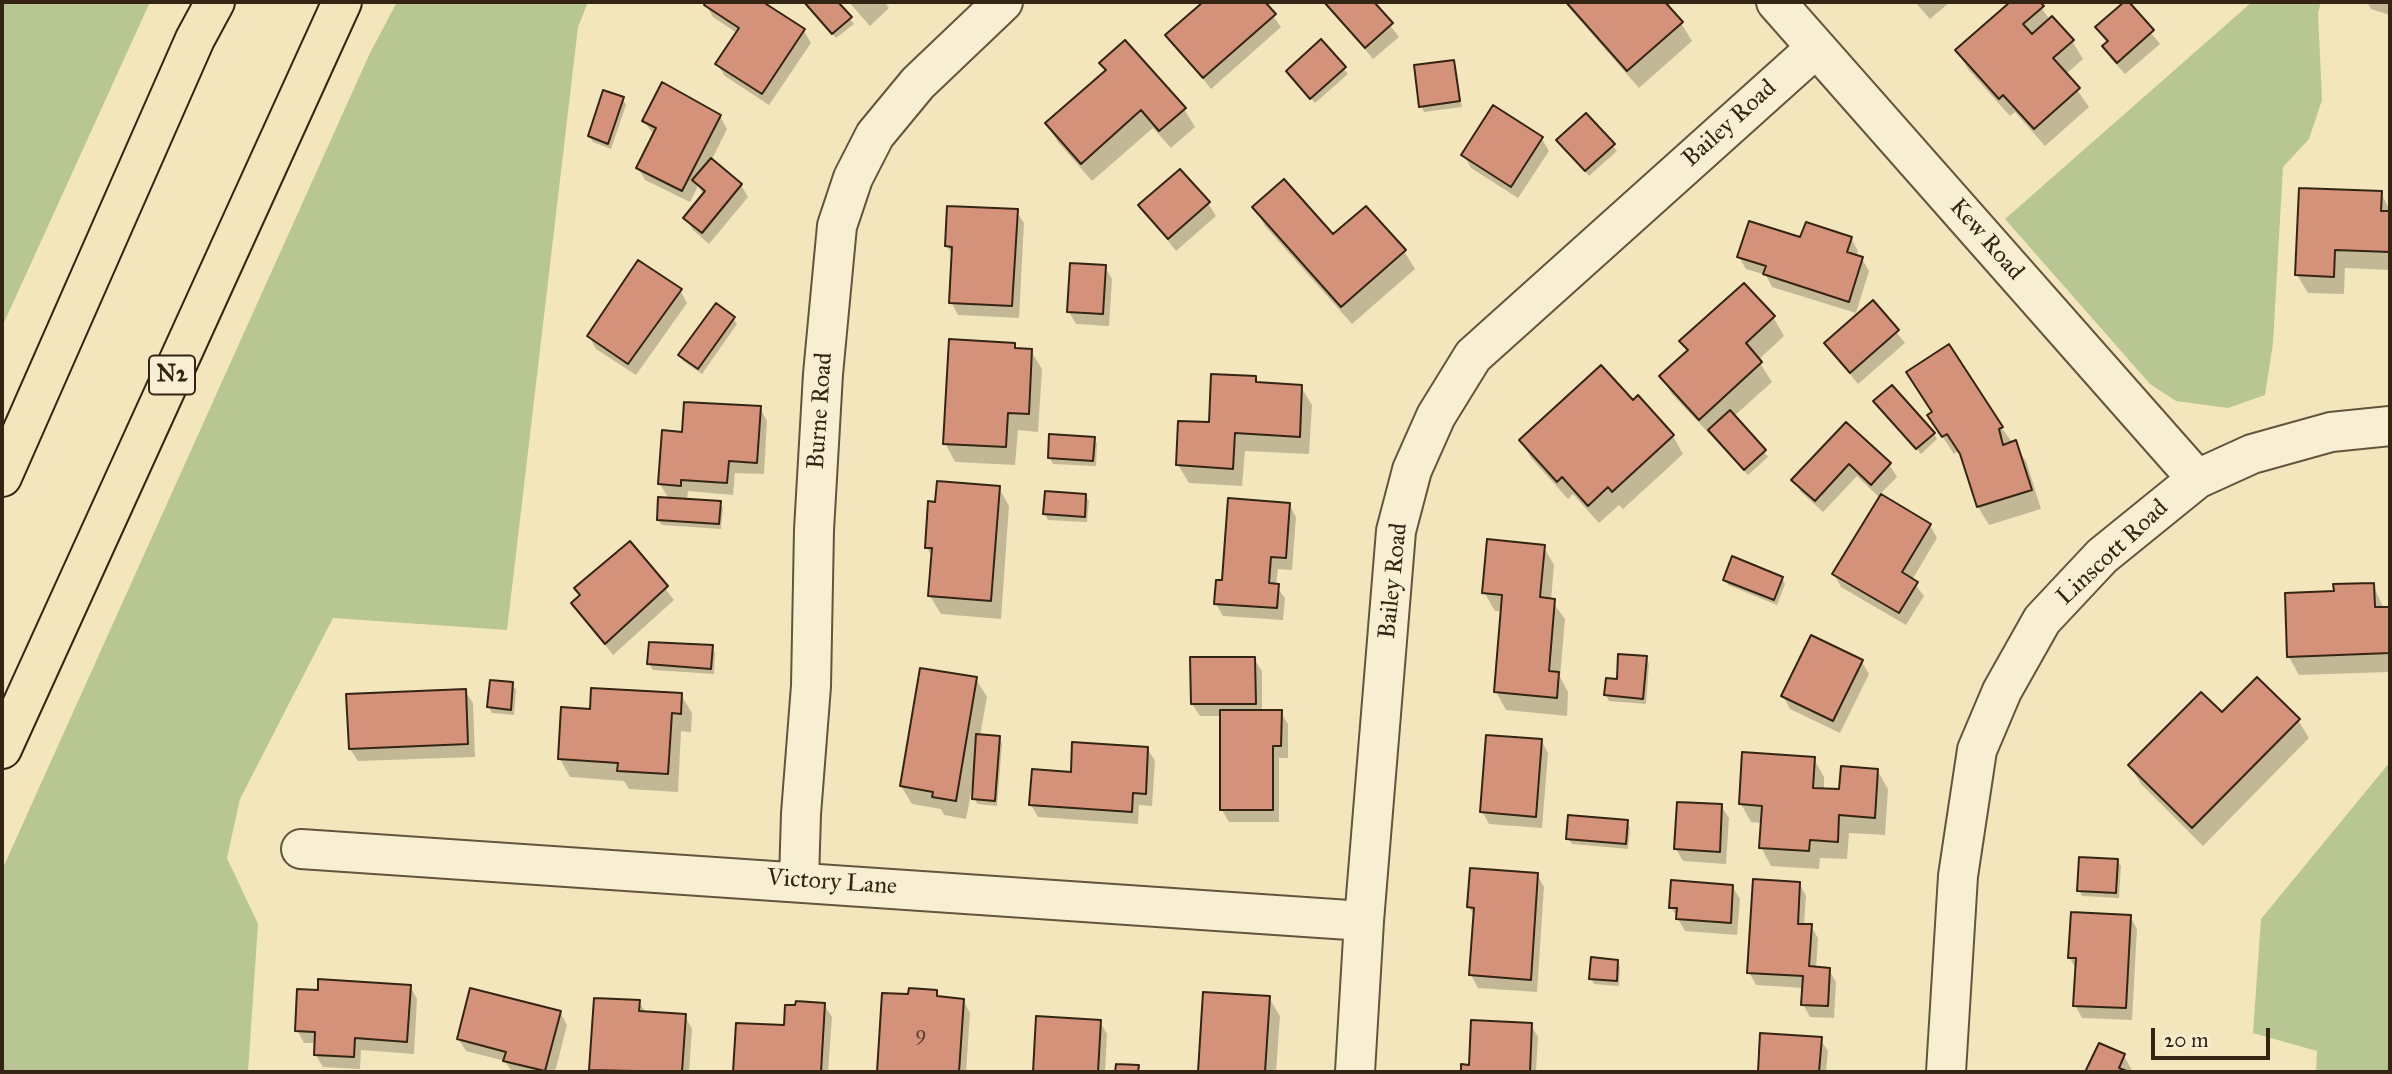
<!DOCTYPE html>
<html>
<head>
<meta charset="utf-8">
<style>
	body { margin:0 }
	#map { position:relative; width:2392px; height:1074px; overflow:hidden; background:#f4e6bc; font-family:"IM FELL Great Primer",serif }
	canvas { display:block }
	.frame { position:absolute; inset:0; border:4px solid #342414; pointer-events:none }
	.scale { position:absolute; left:2151px; top:1028px; width:119px; height:32px; box-sizing:border-box; border:4px solid #342414; border-top:0; padding-left:9px; font-size:21px; line-height:24px; white-space:nowrap; color:#342414; -webkit-text-stroke:5px #f8efd3; paint-order:stroke }
</style>
</head>
<body>
<div id="map">
<canvas width="2392" height="1074"></canvas>
<div class="frame"></div>
<div class="scale">20 m</div>
</div>
<script>
const context = document.querySelector('canvas').getContext('2d');
context.lineJoin = 'round';
function paint(path, color) { context.fillStyle = color; context.fill(path, 'evenodd'); }
const poly = rows => new Path2D(rows.map(r => 'M' + r).join(''));
function strokePath(path, color, width, dash) { context.strokeStyle = color; context.lineWidth = width; context.lineCap = dash ? 'butt' : 'round'; context.setLineDash(dash || []); context.stroke(path); }
function drawText(font, color, halo, rows, align = 'center') {
  context.font = font + ' "IM FELL Great Primer",serif'; context.lineWidth = 5; context.setLineDash([]); context.textBaseline = 'middle'; context.strokeStyle = halo; context.fillStyle = color; for (const [text, x, y, turn = 0] of rows) {
    context.save(); context.translate(x, y); context.rotate((+turn || 0) * Math.PI / 180); context.textAlign = isNaN(turn) ? turn : align; if (halo) context.strokeText(text, 0, 0); context.fillText(text, 0, 0); context.restore();
  }
}
paint(poly([
	[2,2,150,2,2,327],
	[397,2,588,2,578,27,507,630,333,618,240,799,227,858,258,924,248,1072,2,1072,2,870,370,53],
	[2252,2,2321,2,2318,13,2322,100,2309,139,2283,167,2273,343,2265,395,2228,408,2176,401,2150,384,2005,219],
	[2390,762,2390,1072,2316,1072,2317,1051,2253,1033,2261,919]
]), '#b8c693');
paint(poly([
	[708,2,760,2,804,31,811,43,769,105,725,76,717,64,737,33,713,17,706,5],
	[805,2,836,2,854,24,836,38],
	[849,2,885,2,889,8,870,26],
	[1205,2,1263,2,1281,27,1211,89,1168,35],
	[1326,2,1372,2,1399,37,1373,59],
	[1564,2,1663,2,1681,23,1692,41,1639,88],
	[1915,2,1950,2,1930,19],
	[2012,2,2037,2,2050,20,2072,41,2083,59,2066,74,2089,107,2045,146,2015,112,2010,116,1968,69,1957,50],
	[2126,2,2160,44,2125,74,2111,59,2104,46,2107,44,2097,28],
	[2367,2,2390,2,2390,15,2371,9],
	[1321,42,1348,74,1315,103,1292,77],
	[1453,62,1462,107,1424,112,1421,106],
	[1101,63,1184,109,1195,127,1171,148,1153,128,1092,181,1058,142,1047,124,1107,72],
	[623,99,626,105,611,149,593,142,589,136],
	[720,116,727,129,711,161,741,185,748,197,709,244,693,230,685,218,704,195,698,186,690,202,645,180,638,168,654,135,644,121],
	[1586,116,1617,151,1589,176,1558,141],
	[1542,139,1549,151,1518,198,1471,168,1464,155],
	[2381,193,2390,210,2390,270,2345,268,2344,294,2308,293,2297,275],
	[1208,203,1216,216,1176,251,1141,206],
	[1255,208,1333,237,1404,251,1415,269,1352,324,1265,226],
	[1016,211,1024,223,1019,318,958,315,951,302,953,257,947,246],
	[1851,238,1858,251,1856,257,1862,259,1869,271,1856,313,1772,287,1766,275,1746,269,1739,257,1801,240],
	[1105,267,1112,279,1109,326,1076,324,1069,312],
	[680,290,687,303,636,375,596,349,589,336],
	[1873,303,1905,343,1858,384,1826,344],
	[1773,317,1784,336,1758,360,1772,382,1733,417,1768,457,1748,475,1672,394,1661,376,1688,352,1682,341],
	[733,318,737,324,702,374,683,361,680,356],
	[1014,345,1017,350,1031,351,1042,369,1038,432,1018,430,1015,465,955,462,945,443],
	[1255,378,1259,384,1301,387,1312,405,1309,454,1245,451,1242,486,1189,483,1178,465,1210,424],
	[1633,402,1673,436,1683,454,1623,509,1619,505,1599,523,1573,494,1568,499,1531,458,1521,440],
	[1879,407,1934,434,1937,439,1921,454],
	[760,408,767,421,764,474,735,473,733,495,688,491,687,500,720,503,723,508,721,529,662,525,658,520,669,499,660,484,683,433],
	[1934,413,2001,427,2026,461,2041,509,1989,525,1978,507,1963,458,1958,451,1954,454,1940,433],
	[1846,424,1889,464,1897,477,1879,495,1930,525,1937,538,1912,580,1924,596,1906,625,1841,587,1834,574,1880,498,1857,476,1823,512,1801,492,1794,480],
	[1094,438,1097,444,1096,466,1053,464,1050,458],
	[999,488,1009,506,1001,619,941,614,930,596,933,558,927,548,937,503],
	[1085,495,1089,501,1087,522,1048,520,1045,514],
	[1289,504,1296,517,1292,570,1278,569,1276,586,1285,598,1283,620,1223,616,1216,604,1223,582],
	[630,543,674,600,613,655,573,603],
	[1543,546,1554,565,1551,600,1565,619,1560,677,1568,692,1567,716,1506,710,1496,692,1503,611,1495,611,1484,592],
	[1782,578,1785,584,1777,605,1728,585,1725,580],
	[2373,585,2384,609,2390,609,2390,672,2299,675,2289,657,2335,593],
	[712,647,715,653,714,674,653,670,649,664],
	[1646,658,1649,664,1646,704,1609,701,1606,695],
	[1254,659,1262,671,1262,711,1280,711,1288,724,1288,758,1279,758,1279,822,1229,822,1222,810,1221,716,1200,716,1192,704],
	[1862,662,1869,674,1840,733,1790,709,1783,696],
	[976,679,987,697,980,736,999,738,1002,744,997,806,977,804,972,788,966,819,944,815,941,809,912,804,901,786],
	[512,684,516,690,514,715,492,713,489,707],
	[465,691,473,703,475,757,358,761,350,749],
	[681,695,692,713,691,732,681,731,678,792,629,789,624,781,570,777,560,759,592,711],
	[2222,714,2298,720,2309,738,2203,846,2141,784,2130,766],
	[1541,740,1548,753,1542,828,1489,824,1482,811],
	[1147,748,1155,761,1152,806,1139,805,1138,824,1038,817,1031,805,1072,773],
	[1814,759,1824,777,1824,790,1841,791,1877,770,1888,789,1885,835,1849,833,1847,859,1820,858,1819,869,1771,866,1761,847,1762,823,1751,822,1741,804],
	[1721,806,1729,818,1726,864,1683,861,1676,849],
	[1627,822,1630,828,1628,849,1572,844,1568,838],
	[2117,860,2121,866,2119,898,2082,896,2079,890],
	[1537,874,1544,887,1537,992,1478,988,1471,975,1475,917,1469,907],
	[1799,883,1806,896,1804,926,1811,926,1818,938,1816,969,1829,970,1836,982,1834,1018,1810,1017,1803,1004,1804,988,1756,985,1749,972],
	[1732,886,1740,899,1737,935,1685,931,1671,907],
	[2130,916,2137,929,2132,1020,2082,1018,2075,1005,2077,970,2069,957],
	[1617,961,1620,967,1619,986,1594,984,1591,978],
	[410,986,417,999,414,1054,361,1050,360,1069,323,1067,315,1054,316,1043,304,1043,297,1030],
	[936,991,940,998,963,1000,970,1013,966,1072,879,1072,884,995,910,996],
	[1204,994,1269,998,1280,1016,1276,1072,1199,1072],
	[639,1002,646,1013,685,1016,692,1029,689,1072,593,1072,591,1070],
	[824,1005,832,1017,828,1072,735,1072,738,1024,785,1027],
	[560,1012,567,1025,555,1072,512,1072,505,1061,466,1051,458,1038],
	[1038,1018,1100,1022,1107,1034,1105,1072,1034,1072],
	[1531,1025,1538,1037,1536,1072,1462,1072,1463,1066,1470,1067],
	[1762,1035,1820,1039,1828,1051,1826,1072,1760,1072],
	[2100,1045,2124,1056,2133,1072,2087,1072]
]), '#0003');
const building = poly([
	[706,2,763,2,805,29,762,94,715,64,739,28,704,5,706,2],
	[804,2,838,2,852,17,832,34,804,2],
	[1203,2,1265,2,1276,14,1203,78,1165,35,1203,2],
	[1324,2,1374,2,1393,23,1365,48,1324,2],
	[1566,2,1665,2,1683,22,1627,71,1566,2],
	[2010,2,2040,2,2044,6,2023,24,2032,34,2052,16,2074,40,2053,58,2080,88,2034,129,2003,95,1999,99,1955,50,2010,2],
	[2124,2,2129,2,2154,30,2117,63,2102,46,2108,41,2095,27,2124,2],
	[1321,39,1346,67,1310,99,1286,71,1321,39],
	[1125,40,1186,108,1159,131,1141,110,1081,164,1045,123,1106,70,1099,63,1125,40],
	[1454,60,1460,101,1419,107,1414,65,1454,60],
	[662,82,721,115,682,191,636,168,656,128,642,121,662,82],
	[603,90,624,97,608,144,588,136,603,90],
	[1493,105,1543,137,1511,187,1461,155,1493,105],
	[1586,113,1615,144,1585,171,1556,140,1586,113],
	[711,158,742,184,702,233,683,218,705,191,692,180,711,158],
	[1180,169,1210,202,1168,239,1138,205,1180,169],
	[1284,179,1333,234,1366,206,1406,250,1341,307,1252,207,1284,179],
	[2299,188,2382,191,2381,211,2390,211,2390,252,2335,250,2334,277,2295,275,2299,188],
	[947,206,1018,209,1012,306,949,303,952,247,945,246,947,206],
	[1749,221,1800,237,1806,222,1852,237,1847,252,1863,257,1849,302,1763,274,1766,266,1737,257,1749,221],
	[638,260,682,289,628,364,587,336,638,260],
	[1070,263,1106,265,1103,314,1067,312,1070,263],
	[1744,283,1775,316,1746,343,1762,362,1699,420,1659,376,1688,350,1679,341,1744,283],
	[1873,300,1899,330,1850,373,1824,343,1873,300],
	[716,303,735,317,698,369,678,355,716,303],
	[949,339,1015,343,1015,348,1032,349,1029,414,1008,413,1006,447,943,444,949,339],
	[1949,344,2003,427,1999,429,2003,445,2016,440,2032,490,1977,507,1960,454,1947,434,1942,437,1927,415,1932,412,1906,372,1949,344],
	[1601,365,1633,400,1638,395,1674,435,1612,492,1608,487,1588,506,1562,477,1557,482,1519,440,1601,365],
	[1211,374,1256,376,1256,382,1302,385,1300,437,1235,433,1233,469,1176,465,1178,421,1209,422,1211,374],
	[1892,385,1935,433,1916,449,1873,401,1892,385],
	[684,402,761,406,757,463,729,461,727,483,681,480,681,486,658,484,662,430,682,432,684,402],
	[1730,410,1766,450,1744,470,1708,430,1730,410],
	[1846,422,1891,463,1871,485,1849,464,1815,501,1791,480,1846,422],
	[1049,434,1095,437,1093,461,1048,458,1049,434],
	[937,481,1000,486,991,601,928,596,932,548,925,548,928,501,935,502,937,481],
	[1045,491,1086,494,1085,517,1043,514,1045,491],
	[1881,494,1931,524,1902,572,1918,582,1899,613,1832,574,1881,494],
	[658,497,721,501,719,524,657,520,658,497],
	[1228,498,1290,503,1286,558,1271,557,1269,583,1279,584,1277,608,1214,604,1216,580,1222,580,1228,498],
	[1487,539,1545,545,1540,597,1555,599,1549,671,1559,672,1557,698,1494,692,1502,595,1482,593,1487,539],
	[630,541,668,586,605,644,571,603,580,595,574,588,630,541],
	[1732,556,1783,577,1774,600,1723,580,1732,556],
	[2374,583,2375,607,2390,607,2390,653,2287,657,2285,593,2334,591,2333,584,2374,583],
	[1811,635,1863,660,1833,721,1781,696,1811,635],
	[649,642,713,645,711,669,647,664,649,642],
	[1618,654,1647,656,1643,699,1604,695,1606,678,1617,679,1618,654],
	[1190,657,1255,657,1256,704,1191,704,1190,657],
	[920,668,977,677,956,801,932,797,933,792,900,786,920,668],
	[2257,677,2300,719,2192,828,2128,765,2201,692,2222,712,2257,677],
	[490,680,513,682,511,710,487,707,490,680],
	[591,688,682,693,681,714,672,713,668,774,617,771,618,763,558,759,561,707,590,709,591,688],
	[466,689,468,744,349,749,346,694,466,689],
	[1220,710,1282,710,1281,746,1273,746,1273,810,1220,810,1220,710],
	[976,734,1000,736,995,801,972,799,976,734],
	[1486,735,1542,739,1536,817,1480,812,1486,735],
	[1072,742,1148,747,1146,794,1133,793,1132,812,1029,805,1032,769,1071,772,1072,742],
	[1742,752,1815,757,1813,788,1839,789,1841,766,1878,769,1875,818,1839,815,1838,842,1810,840,1809,851,1759,848,1762,806,1739,804,1742,752],
	[1677,802,1722,804,1720,852,1674,849,1677,802],
	[1568,815,1628,820,1626,844,1566,839,1568,815],
	[2079,857,2118,859,2116,893,2077,891,2079,857],
	[1470,868,1538,873,1531,980,1469,975,1474,908,1467,907,1470,868],
	[1753,879,1800,882,1798,924,1812,924,1809,966,1830,968,1828,1006,1801,1005,1803,976,1747,973,1753,879],
	[1671,880,1733,885,1731,923,1676,919,1677,908,1669,908,1671,880],
	[2071,912,2131,915,2126,1008,2073,1006,2076,958,2068,958,2071,912],
	[1591,957,1618,960,1617,981,1589,979,1591,957],
	[318,979,411,985,407,1042,355,1038,354,1057,314,1055,315,1032,295,1031,297,989,318,990,318,979],
	[470,988,561,1011,545,1071,503,1061,506,1052,457,1039,470,988],
	[909,988,937,990,937,996,964,999,959,1072,877,1072,882,993,908,994,909,988],
	[1203,992,1270,996,1265,1072,1198,1072,1203,992],
	[594,998,640,1000,639,1011,686,1014,682,1072,589,1070,594,998],
	[796,1001,825,1003,821,1072,733,1072,736,1023,784,1025,785,1005,795,1005,796,1001],
	[1036,1016,1101,1020,1098,1072,1033,1072,1036,1016],
	[1471,1020,1532,1023,1530,1072,1461,1072,1461,1064,1469,1065,1471,1020],
	[1760,1033,1822,1037,1819,1072,1758,1072,1760,1033],
	[2099,1043,2125,1054,2119,1068,2129,1072,2085,1072,2099,1043],
	[1116,1064,1139,1065,1138,1072,1115,1072,1116,1064]
]);
paint(building, '#d5927b');
strokePath(building, '#342414', 2);
const street = poly([
	[1776,2,2197,479],
	[301,849,1364,921],
	[799,880,801,814,811,686,814,530,823,374,837,226,853,178,875,135,918,83,1003,2],
	[1355,1072,1364,921,1396,531,1412,470,1436,416,1473,356,1816,48],
	[1946,1072,1958,876,1977,750,2002,691,2042,620,2102,556,2197,479,2252,454,2331,432,2390,426]
]);
const highway = poly([
	[2,477,195,39,215,2],
	[2,749,342,2]
]);
strokePath(street, '#64543e', 42);
strokePath(highway, '#342414', 42);
strokePath(street, '#f8efd3', 38);
strokePath(highway, '#f4e6bc', 38);
drawText('21px', '#5c402e', null, [
	["9",921,1035]
]);
for (const [x, y, w] of [
	[172,375,46]
]) { const box = new Path2D(); box.roundRect(x - w / 2, y - 19.5, w, 39, 5); context.fillStyle = '#f8efd3'; context.fill(box); strokePath(box, '#342414', 2); }
drawText('bold 23px', '#342414', null, [
	["N2",172,375]
]);
drawText('24px', '#342414', '#f8efd3', [
	["Bailey Road",1730,124,-42],
	["Kew Road",1986,240,49],
	["Burne Road",821,411,-86],
	["Linscott Road",2113,553,-43],
	["Bailey Road",1394,581,-84],
	["Victory Lane",832,883,4]
]);
</script>
</body>
</html>
